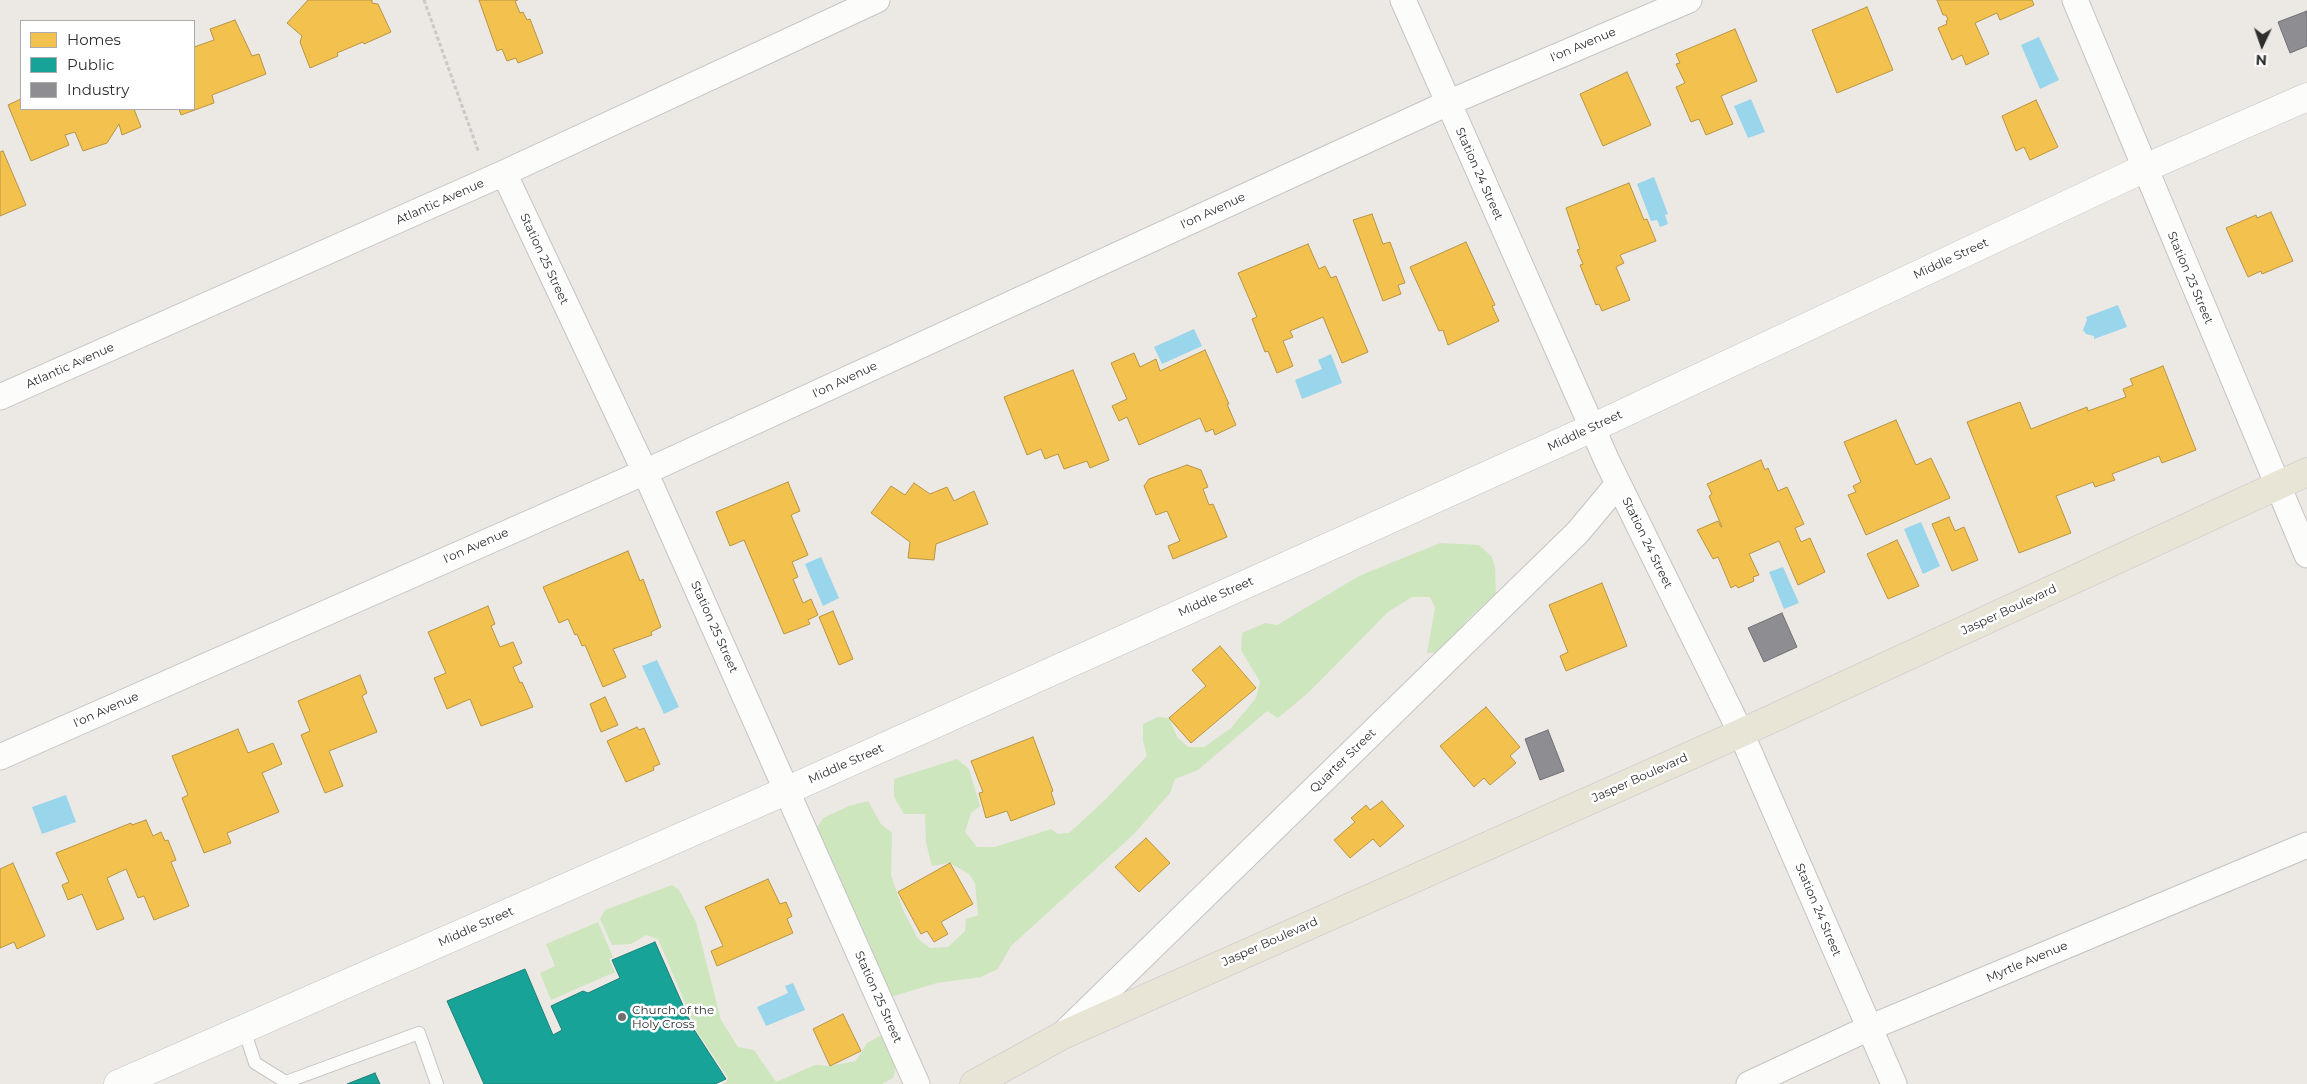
<!DOCTYPE html>
<html>
<head>
<meta charset="utf-8">
<style>
	body { margin:0 }
	#map { position:relative; width:2307px; height:1084px; overflow:hidden; background:#ece8e4; font-family:Montserrat,sans-serif }
	canvas { display:block }
	.legend { position:absolute; left:20px; top:20px; width:175px; height:90px; box-sizing:border-box; background:#fff; border:1px solid #ababab; margin:0; padding:6px 9px; list-style:none; font-size:15px; color:#2e2e2e }
	.legend li { display:flex; align-items:center; gap:10px; height:25px }
	.legend b { width:25px; border:1px solid #ababab }
	.north { position:absolute; left:2237px; top:20px; width:50px; height:50px; -webkit-text-stroke:4px #fff; paint-order:stroke; rotate:183deg; font-size:14px; font-weight:700; line-height:20px; text-align:center; color:#2e2e2e }
	.north::after { content:''; display:block; margin:auto; width:18px; height:22px; background:#2e2e2e; clip-path:polygon(50% 0,100% 100%,50% 72%,0 100%) }
</style>
</head>
<body>
<div id="map">
<canvas width="2307" height="1084"></canvas>
<ul class="legend">
<li><b style="height:14px;background:#f2c14e"></b>Homes</li>
<li><b style="height:14px;background:#17a398"></b>Public</li>
<li><b style="height:14px;background:#8d8d92"></b>Industry</li>
</ul>
<div class="north">N</div>
</div>
<script>
const context = document.querySelector('canvas').getContext('2d');
context.lineJoin = 'round';
function paint(path, color) { context.fillStyle = color; context.fill(path, 'evenodd'); }
const poly = rows => new Path2D(rows.map(r => 'M' + r).join(''));
function strokePath(path, color, width, dash) { context.strokeStyle = color; context.lineWidth = width; context.lineCap = dash ? 'butt' : 'round'; context.setLineDash(dash || []); context.stroke(path); }
function drawText(font, color, halo, rows, align = 'center') {
  context.font = font + ' Montserrat,sans-serif'; context.lineWidth = 5; context.setLineDash([]); context.textBaseline = 'middle'; context.strokeStyle = halo; context.fillStyle = color; for (const [text, x, y, turn = 0] of rows) {
    context.save(); context.translate(x, y); context.rotate((+turn || 0) * Math.PI / 180); context.textAlign = isNaN(turn) ? turn : align; if (halo) context.strokeText(text, 0, 0); context.fillText(text, 0, 0); context.restore();
  }
}
paint(poly([
	[1440,543,1479,545,1492,557,1495,568,1496,594,1469,618,1440,652,1427,653,1435,608,1430,597,1412,597,1388,612,1308,693,1278,718,1267,711,1198,770,1175,779,1170,793,1134,834,1011,946,998,969,981,977,937,983,894,996,883,992,817,835,817,828,823,818,849,806,868,801,881,824,892,833,891,875,903,910,918,939,930,948,948,947,965,931,966,919,978,915,975,883,969,874,950,863,932,866,926,843,925,814,904,814,894,797,894,779,957,759,969,769,980,806,971,813,965,832,977,847,995,847,1051,829,1058,834,1069,833,1106,799,1147,756,1143,741,1143,724,1158,717,1169,718,1177,737,1188,747,1204,747,1231,728,1256,698,1260,682,1241,650,1242,633,1265,623,1277,625,1359,576],
	[672,885,679,890,696,922,721,1020,738,1047,754,1050,776,1082,815,1065,830,1066,856,1061,867,1043,882,1035,898,1058,893,1078,882,1084,722,1084,726,1083,728,1078,698,1033,658,939,646,935,631,944,612,945,600,919,605,910],
	[598,922,613,957,609,959,615,972,551,1000,540,973,555,966,546,944]
]), '#cee6be');
paint(poly([
	[2039,37,2059,80,2040,89,2021,45],
	[1751,99,1765,132,1748,138,1734,106],
	[1654,177,1668,214,1665,215,1668,224,1660,227,1657,220,1651,221,1637,184],
	[2118,305,2127,327,2094,339,2094,336,2086,334,2083,330,2087,320,2086,317],
	[1194,329,1202,346,1162,364,1154,347],
	[1331,354,1342,383,1302,399,1295,380,1322,369,1318,360],
	[1921,522,1940,566,1923,574,1904,529],
	[821,557,839,598,823,606,805,564],
	[1783,567,1799,603,1784,609,1769,572],
	[657,660,679,707,664,714,642,666],
	[66,795,76,822,42,834,32,807],
	[793,983,805,1010,766,1026,757,1007,788,993,785,986]
]), '#99d6ec');
const homes = poly([
	[308,0,372,0,372,3,378,4,391,32,364,44,363,42,337,53,338,56,310,68,300,42,302,36,287,23,308,0],
	[479,0,518,0,515,1,520,13,523,12,527,20,530,19,543,53,518,63,516,58,507,61,502,49,497,51,479,0],
	[1937,0,2032,0,2034,5,2000,20,1997,13,1975,23,1989,54,1966,65,1962,55,1952,60,1938,28,1947,24,1946,21,1948,20,1946,15,1943,15,1937,0],
	[1867,7,1893,70,1837,93,1812,30,1867,7],
	[235,20,252,56,259,54,266,74,212,95,214,103,181,115,179,109,194,109,194,47,214,40,210,29,235,20],
	[1735,29,1757,81,1721,96,1733,124,1706,135,1699,119,1691,122,1676,87,1685,83,1676,64,1680,63,1676,54,1735,29],
	[1627,72,1651,125,1603,146,1580,94,1627,72],
	[21,99,21,109,134,109,141,127,122,135,119,124,107,143,83,151,75,132,65,135,69,145,31,161,8,105,21,99],
	[2036,100,2058,147,2030,160,2024,147,2016,151,2002,116,2036,100],
	[3,151,26,205,0,216,0,152,3,151],
	[1629,183,1644,220,1647,219,1656,241,1620,255,1624,263,1616,267,1630,300,1602,311,1599,304,1596,305,1580,265,1583,264,1577,250,1580,249,1566,208,1629,183],
	[2271,212,2293,261,2262,274,2261,271,2248,277,2226,228,2256,215,2257,218,2271,212],
	[1372,214,1383,244,1390,242,1405,283,1398,285,1401,294,1383,301,1353,220,1372,214],
	[1466,242,1495,305,1492,306,1499,321,1448,345,1443,330,1439,331,1410,267,1466,242],
	[1308,244,1319,269,1325,266,1331,278,1336,276,1368,352,1342,363,1323,317,1290,331,1293,337,1283,341,1293,366,1277,373,1268,351,1265,352,1252,319,1257,317,1238,273,1308,244],
	[1205,350,1229,404,1227,404,1236,425,1215,435,1213,429,1206,432,1200,418,1139,445,1127,417,1119,421,1112,406,1127,399,1111,363,1134,353,1140,367,1156,359,1160,371,1205,350],
	[2163,366,2196,450,2162,463,2159,456,2112,474,2115,480,2095,487,2093,482,2056,496,2071,533,2019,553,1967,422,2020,402,2031,429,2087,407,2088,411,2126,397,2123,389,2133,385,2130,379,2163,366],
	[1073,370,1109,460,1090,468,1087,461,1064,469,1058,454,1045,459,1041,449,1027,455,1004,397,1073,370],
	[1896,420,1916,465,1931,458,1950,498,1866,535,1848,495,1856,492,1853,486,1861,482,1844,442,1896,420],
	[1761,460,1765,470,1768,468,1778,491,1787,487,1804,524,1795,528,1801,542,1810,538,1825,572,1798,585,1779,541,1749,554,1759,575,1753,577,1754,581,1738,588,1736,585,1731,588,1718,557,1713,559,1697,530,1718,521,1721,527,1722,527,1709,496,1712,494,1707,484,1761,460],
	[1187,465,1201,470,1208,487,1203,489,1209,505,1213,504,1227,537,1173,559,1168,546,1180,541,1167,511,1156,515,1144,486,1149,479,1187,465],
	[788,482,800,511,791,515,808,555,792,562,798,577,793,579,803,603,811,599,818,615,808,620,810,624,784,634,744,540,730,546,716,512,788,482],
	[914,483,930,494,947,487,954,501,974,491,988,524,936,544,934,560,908,558,910,542,871,513,891,486,905,495,914,483],
	[1949,517,1955,531,1964,527,1978,560,1952,571,1932,524,1949,517],
	[1897,540,1919,586,1888,599,1867,554,1897,540],
	[628,551,640,581,643,579,661,627,651,632,652,635,613,649,626,677,603,687,585,645,582,646,577,634,575,635,568,619,559,623,543,587,628,551],
	[1602,583,1627,646,1566,671,1560,656,1568,652,1549,605,1602,583],
	[488,606,495,624,491,626,500,647,513,642,522,663,513,667,520,683,522,682,533,707,481,726,470,699,447,709,434,678,446,673,428,632,488,606],
	[833,611,853,659,839,665,819,617,833,611],
	[1220,646,1256,688,1191,743,1169,718,1206,686,1192,670,1220,646],
	[360,675,367,693,362,696,377,732,329,751,343,786,325,793,301,735,310,731,298,701,360,675],
	[605,697,618,725,601,732,590,704,605,697],
	[1486,707,1520,747,1510,756,1516,763,1490,785,1484,778,1474,787,1440,746,1486,707],
	[637,727,639,730,644,728,660,764,653,767,654,770,626,782,607,741,637,727],
	[238,729,248,753,273,743,282,764,262,773,279,812,227,833,231,843,204,853,182,798,188,795,172,756,238,729],
	[1033,737,1053,791,1051,792,1055,804,1011,821,1007,811,986,818,979,793,983,792,971,761,1033,737],
	[1382,801,1404,826,1380,847,1373,839,1350,858,1334,840,1355,822,1351,818,1366,805,1370,810,1382,801],
	[146,820,153,836,161,832,165,841,168,840,176,860,171,862,189,906,154,920,144,896,138,898,126,869,107,878,124,919,97,930,82,894,68,900,62,885,69,882,56,853,131,823,132,825,146,820],
	[1146,838,1170,863,1139,892,1115,867,1146,838],
	[13,863,45,936,17,949,14,942,0,948,0,869,13,863],
	[950,863,973,904,941,922,948,934,934,942,927,931,921,934,898,892,950,863],
	[768,879,780,904,786,902,792,916,787,919,793,933,717,966,711,951,723,946,705,907,768,879],
	[843,1014,861,1051,830,1066,813,1029,843,1014]
]);
paint(homes, '#f2c14e');
strokePath(homes, '#b79544', 1);
const public = poly([
	[655,942,693,1028,726,1079,715,1084,484,1084,447,1001,525,969,553,1035,562,1030,551,1006,583,991,588,993,620,978,612,960,655,942],
	[375,1073,380,1084,347,1084,375,1073]
]);
paint(public, '#17a398');
strokePath(public, '#1e8078', 1);
const industry = poly([
	[2307,11,2307,46,2290,53,2278,22,2307,11],
	[1782,613,1797,647,1764,662,1748,628,1782,613],
	[1548,730,1564,771,1540,780,1525,739,1548,730]
]);
paint(industry, '#8d8d92');
strokePath(industry, '#707074', 1);
const lane = poly([
	[244,1029,255,1063,286,1082,419,1033,437,1084]
]);
const street = poly([
	[1403,0,1607,461,1741,733,1894,1084],
	[2075,0,2307,555],
	[504,173,645,472,917,1084],
	[0,397,504,173,877,0],
	[0,757,645,472,1448,103,1689,0],
	[1066,1031,1578,532,1618,484],
	[1749,1084,1869,1028,2307,845]
]);
const secondary = poly([
	[118,1084,788,790,1264,576,1592,428,2145,168,2307,97]
]);
const primary = poly([
	[974,1084,1063,1035,1741,733,2307,472]
]);
strokePath(lane, '#c5c4c5', 14);
strokePath(street, '#c5c4c5', 27);
strokePath(secondary, '#c5c4c5', 29);
strokePath(primary, '#c6c5c4', 29);
strokePath(poly([
	[424,0,479,153]
]), '#c9c9c8', 3, [4, 2.5]);
strokePath(lane, '#fcfcfb', 12);
strokePath(street, '#fcfcfb', 25);
strokePath(secondary, '#fcfcfb', 28);
strokePath(primary, '#e8e4d6', 28);
for (const [x, y, r, color] of [
	[622,1017,5,"#706f6e"]
]) { const dot = new Path2D(); dot.arc(x, y, r, 0, 2 * Math.PI); context.fillStyle = color; context.fill(dot); strokePath(dot, '#fff', 2); }
drawText('12px', '#2e2e2e', '#fff', [
	["I'on Avenue",1583,45,-23],
	["Station 24 Street",1479,174,66],
	["Atlantic Avenue",440,202,-24],
	["I'on Avenue",1213,211,-25],
	["Station 25 Street",544,259,65],
	["Middle Street",1951,259,-25],
	["Station 23 Street",2190,278,67],
	["Atlantic Avenue",70,366,-24],
	["I'on Avenue",845,380,-25],
	["Middle Street",1585,431,-25],
	["Station 24 Street",1647,543,64],
	["I'on Avenue",476,546,-24],
	["Middle Street",1216,597,-24],
	["Jasper Boulevard",2009,610,-25],
	["Station 25 Street",714,627,66],
	["I'on Avenue",106,710,-24],
	["Quarter Street",1343,761,-44],
	["Middle Street",846,764,-24],
	["Jasper Boulevard",1640,778,-24],
	["Station 24 Street",1818,910,67],
	["Middle Street",476,927,-24],
	["Jasper Boulevard",1270,942,-24],
	["Myrtle Avenue",2027,962,-23],
	["Station 25 Street",878,997,66]
]);
drawText('12px', '#2e2e2e', '#fff', [
	["Church of the",632,1010],
	["Holy Cross",632,1024]
], 'left');
</script>
</body>
</html>
